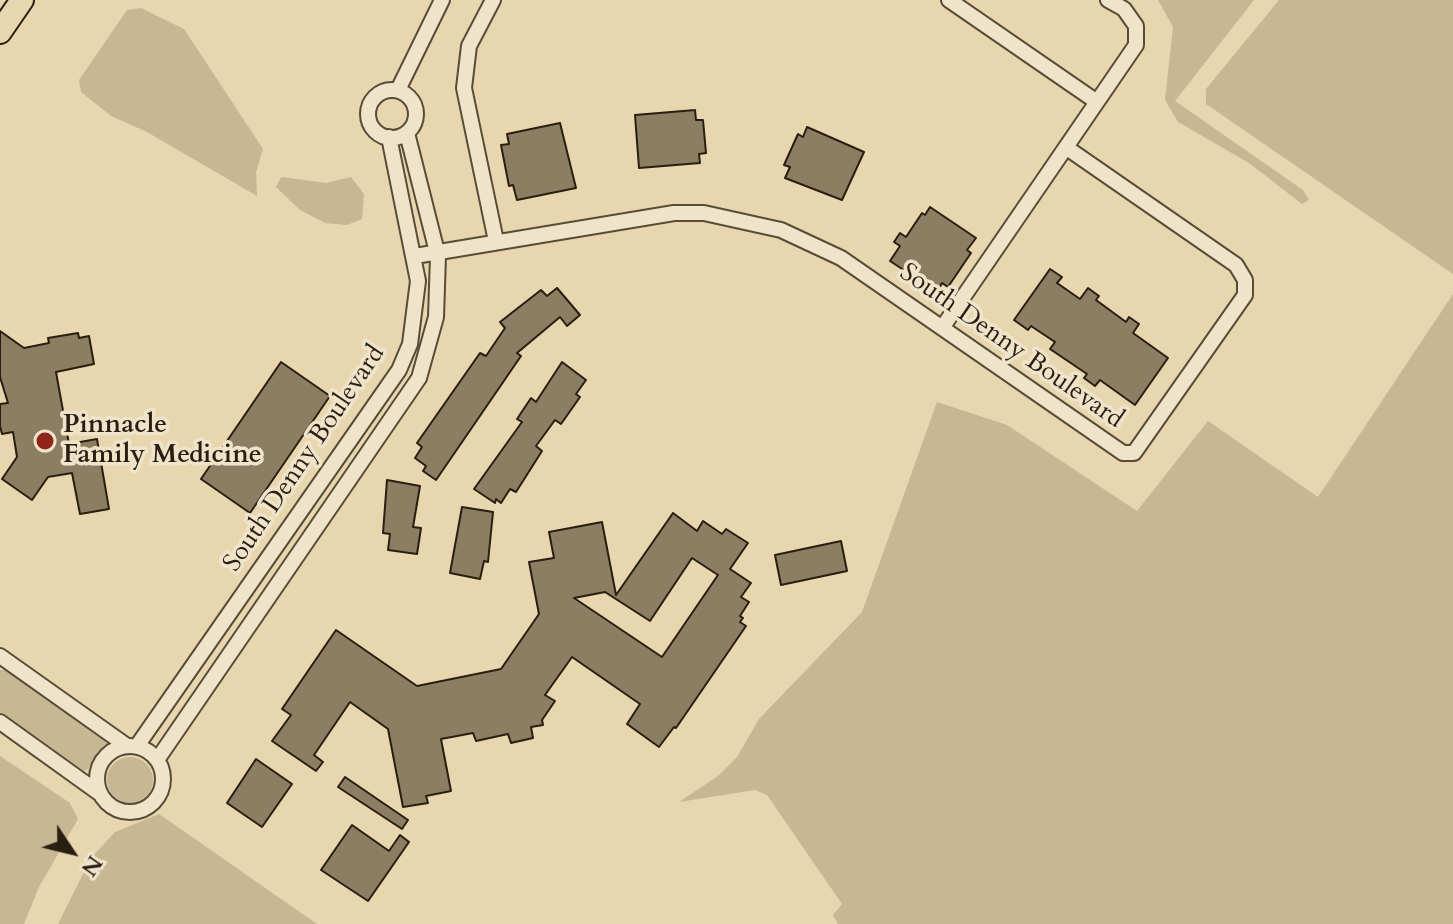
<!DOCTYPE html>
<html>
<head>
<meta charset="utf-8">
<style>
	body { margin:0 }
	#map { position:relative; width:1453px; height:924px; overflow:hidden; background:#e7d6ae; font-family:Cardo,serif }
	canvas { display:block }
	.north { position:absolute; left:32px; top:812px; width:80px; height:80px; -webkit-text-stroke:6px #efe4ca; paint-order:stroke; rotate:125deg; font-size:22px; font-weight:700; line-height:32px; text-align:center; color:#291e12 }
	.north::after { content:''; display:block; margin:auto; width:28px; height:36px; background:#291e12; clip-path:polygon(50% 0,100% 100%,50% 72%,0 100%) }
</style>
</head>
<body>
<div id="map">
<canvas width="1453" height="924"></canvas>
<div class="north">N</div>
</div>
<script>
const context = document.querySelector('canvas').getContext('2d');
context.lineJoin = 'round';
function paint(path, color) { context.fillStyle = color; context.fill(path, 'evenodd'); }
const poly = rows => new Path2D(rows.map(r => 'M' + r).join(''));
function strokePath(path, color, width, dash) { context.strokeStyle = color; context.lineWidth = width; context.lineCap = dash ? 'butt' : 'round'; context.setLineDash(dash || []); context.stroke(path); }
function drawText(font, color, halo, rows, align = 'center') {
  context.font = font + ' Cardo,serif'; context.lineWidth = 7; context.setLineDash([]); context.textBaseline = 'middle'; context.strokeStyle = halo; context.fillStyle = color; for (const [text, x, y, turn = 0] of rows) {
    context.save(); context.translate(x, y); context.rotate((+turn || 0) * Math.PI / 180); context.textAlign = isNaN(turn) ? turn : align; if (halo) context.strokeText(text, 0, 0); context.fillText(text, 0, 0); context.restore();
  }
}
paint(poly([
	[1158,0,1254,0,1175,101,1303,190,1309,200,1302,204,1249,163,1178,122,1165,100,1173,27],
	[1279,0,1453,0,1453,274,1206,104,1206,89],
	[141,8,184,29,263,149,256,172,257,196,147,132,111,116,81,92,79,80,127,10],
	[281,177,326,183,351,177,364,194,362,219,347,225,325,223,300,210,276,187],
	[1453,294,1453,924,838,924,833,915,842,904,767,795,755,790,679,802,718,776,737,757,759,719,862,612,937,402,1007,425,1137,511,1208,421,1318,497],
	[0,670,6,670,107,740,108,744,98,751,88,769,84,771,0,712],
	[0,756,70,803,78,819,39,887,24,924,0,924],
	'107 780a23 23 0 1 1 46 0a23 23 0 1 1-46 0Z',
	[159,814,317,924,58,924,91,858,115,832]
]), '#c7b793');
const building = poly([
	[695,110,696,120,703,120,706,153,699,154,700,163,639,168,635,115,695,110],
	[560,123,576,188,517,200,513,185,509,186,501,145,509,144,507,134,560,123],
	[807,127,864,152,842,200,785,178,790,167,784,165,798,134,803,137,807,127],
	[930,207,976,238,967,250,971,253,948,287,942,283,937,292,890,261,900,246,894,242,900,233,906,237,922,213,925,215,930,207],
	[1050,269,1062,277,1057,283,1080,299,1088,288,1099,296,1096,300,1126,322,1129,317,1139,324,1133,333,1168,358,1135,405,1100,380,1095,386,1084,378,1087,374,1050,349,1055,342,1031,326,1028,330,1014,320,1050,269],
	[557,288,580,315,567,326,560,317,517,353,521,356,436,480,423,471,426,466,415,458,422,447,417,443,480,353,486,356,505,328,500,322,541,290,547,296,557,288],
	[0,331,24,348,49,343,48,338,78,333,79,338,89,336,94,364,56,372,69,444,97,439,109,509,80,514,72,473,48,477,32,500,2,479,17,457,13,432,2,434,0,426,0,404,8,403,0,377,0,331],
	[281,362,330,396,250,513,201,479,281,362],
	[562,362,586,380,576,394,580,397,561,424,555,420,536,446,542,451,516,492,510,489,501,503,496,499,495,503,474,489,522,422,517,419,531,398,536,402,562,362],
	[387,480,420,486,413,527,421,528,417,554,388,550,390,534,383,533,387,480],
	[462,507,493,512,488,562,484,561,480,579,450,573,462,507],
	[673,513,697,531,703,521,722,534,726,529,748,543,730,569,751,583,741,597,749,602,740,616,743,618,740,622,746,626,676,728,674,727,659,747,627,724,640,704,572,657,545,695,555,701,542,720,543,725,531,727,533,738,511,743,508,734,476,741,473,733,441,739,451,791,426,796,428,803,403,807,388,729,350,702,314,755,323,762,316,771,272,741,291,715,282,709,336,630,417,686,501,669,539,614,529,562,554,558,549,532,602,522,616,595,673,513],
	[692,558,718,575,662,657,574,598,605,592,650,621,692,558],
	[841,541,847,571,781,585,775,555,841,541],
	[256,759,292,784,262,827,227,803,256,759],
	[345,777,408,820,402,829,338,787,345,777],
	[352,825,389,851,400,835,409,842,368,901,321,870,352,825]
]);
paint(building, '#8c7e63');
strokePath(building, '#291e12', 2);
const minor = poly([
	[493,0,469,46,464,88,496,241],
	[949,0,1097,102],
	[398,90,442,0],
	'368 114a24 24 0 1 1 48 0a24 24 0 1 1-48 0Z',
	[415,256,674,213,704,213,781,230,841,258,1123,453,1134,453,1245,295,1245,280,1236,265,1067,148],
	[942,328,1136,45,1136,26,1124,9,1108,0],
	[0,656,127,746],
	[0,722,99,793],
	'97 779a33 33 0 1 1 66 0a33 33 0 1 1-66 0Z',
	[137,746,399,370,410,344,418,281,389,137],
	[157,760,419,378,436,317,438,256,407,133]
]);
const primary = poly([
	[0,32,22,0]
]);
strokePath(minor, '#584c39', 18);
strokePath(primary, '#291e12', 26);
strokePath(minor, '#efe4ca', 14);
strokePath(primary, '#e7d6ae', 22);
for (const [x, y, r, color] of [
	[45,441,10,"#8f2418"]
]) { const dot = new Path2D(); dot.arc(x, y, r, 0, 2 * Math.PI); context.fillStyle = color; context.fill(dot); strokePath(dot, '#efe4ca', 3); }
drawText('26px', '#291e12', '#efe4ca', [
	["South Denny Boulevard",1011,347,35],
	["South Denny Boulevard",305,459,-56]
]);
drawText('bold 26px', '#291e12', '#efe4ca', [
	["Pinnacle",63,426],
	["Family Medicine",63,456]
], 'left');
</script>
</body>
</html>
